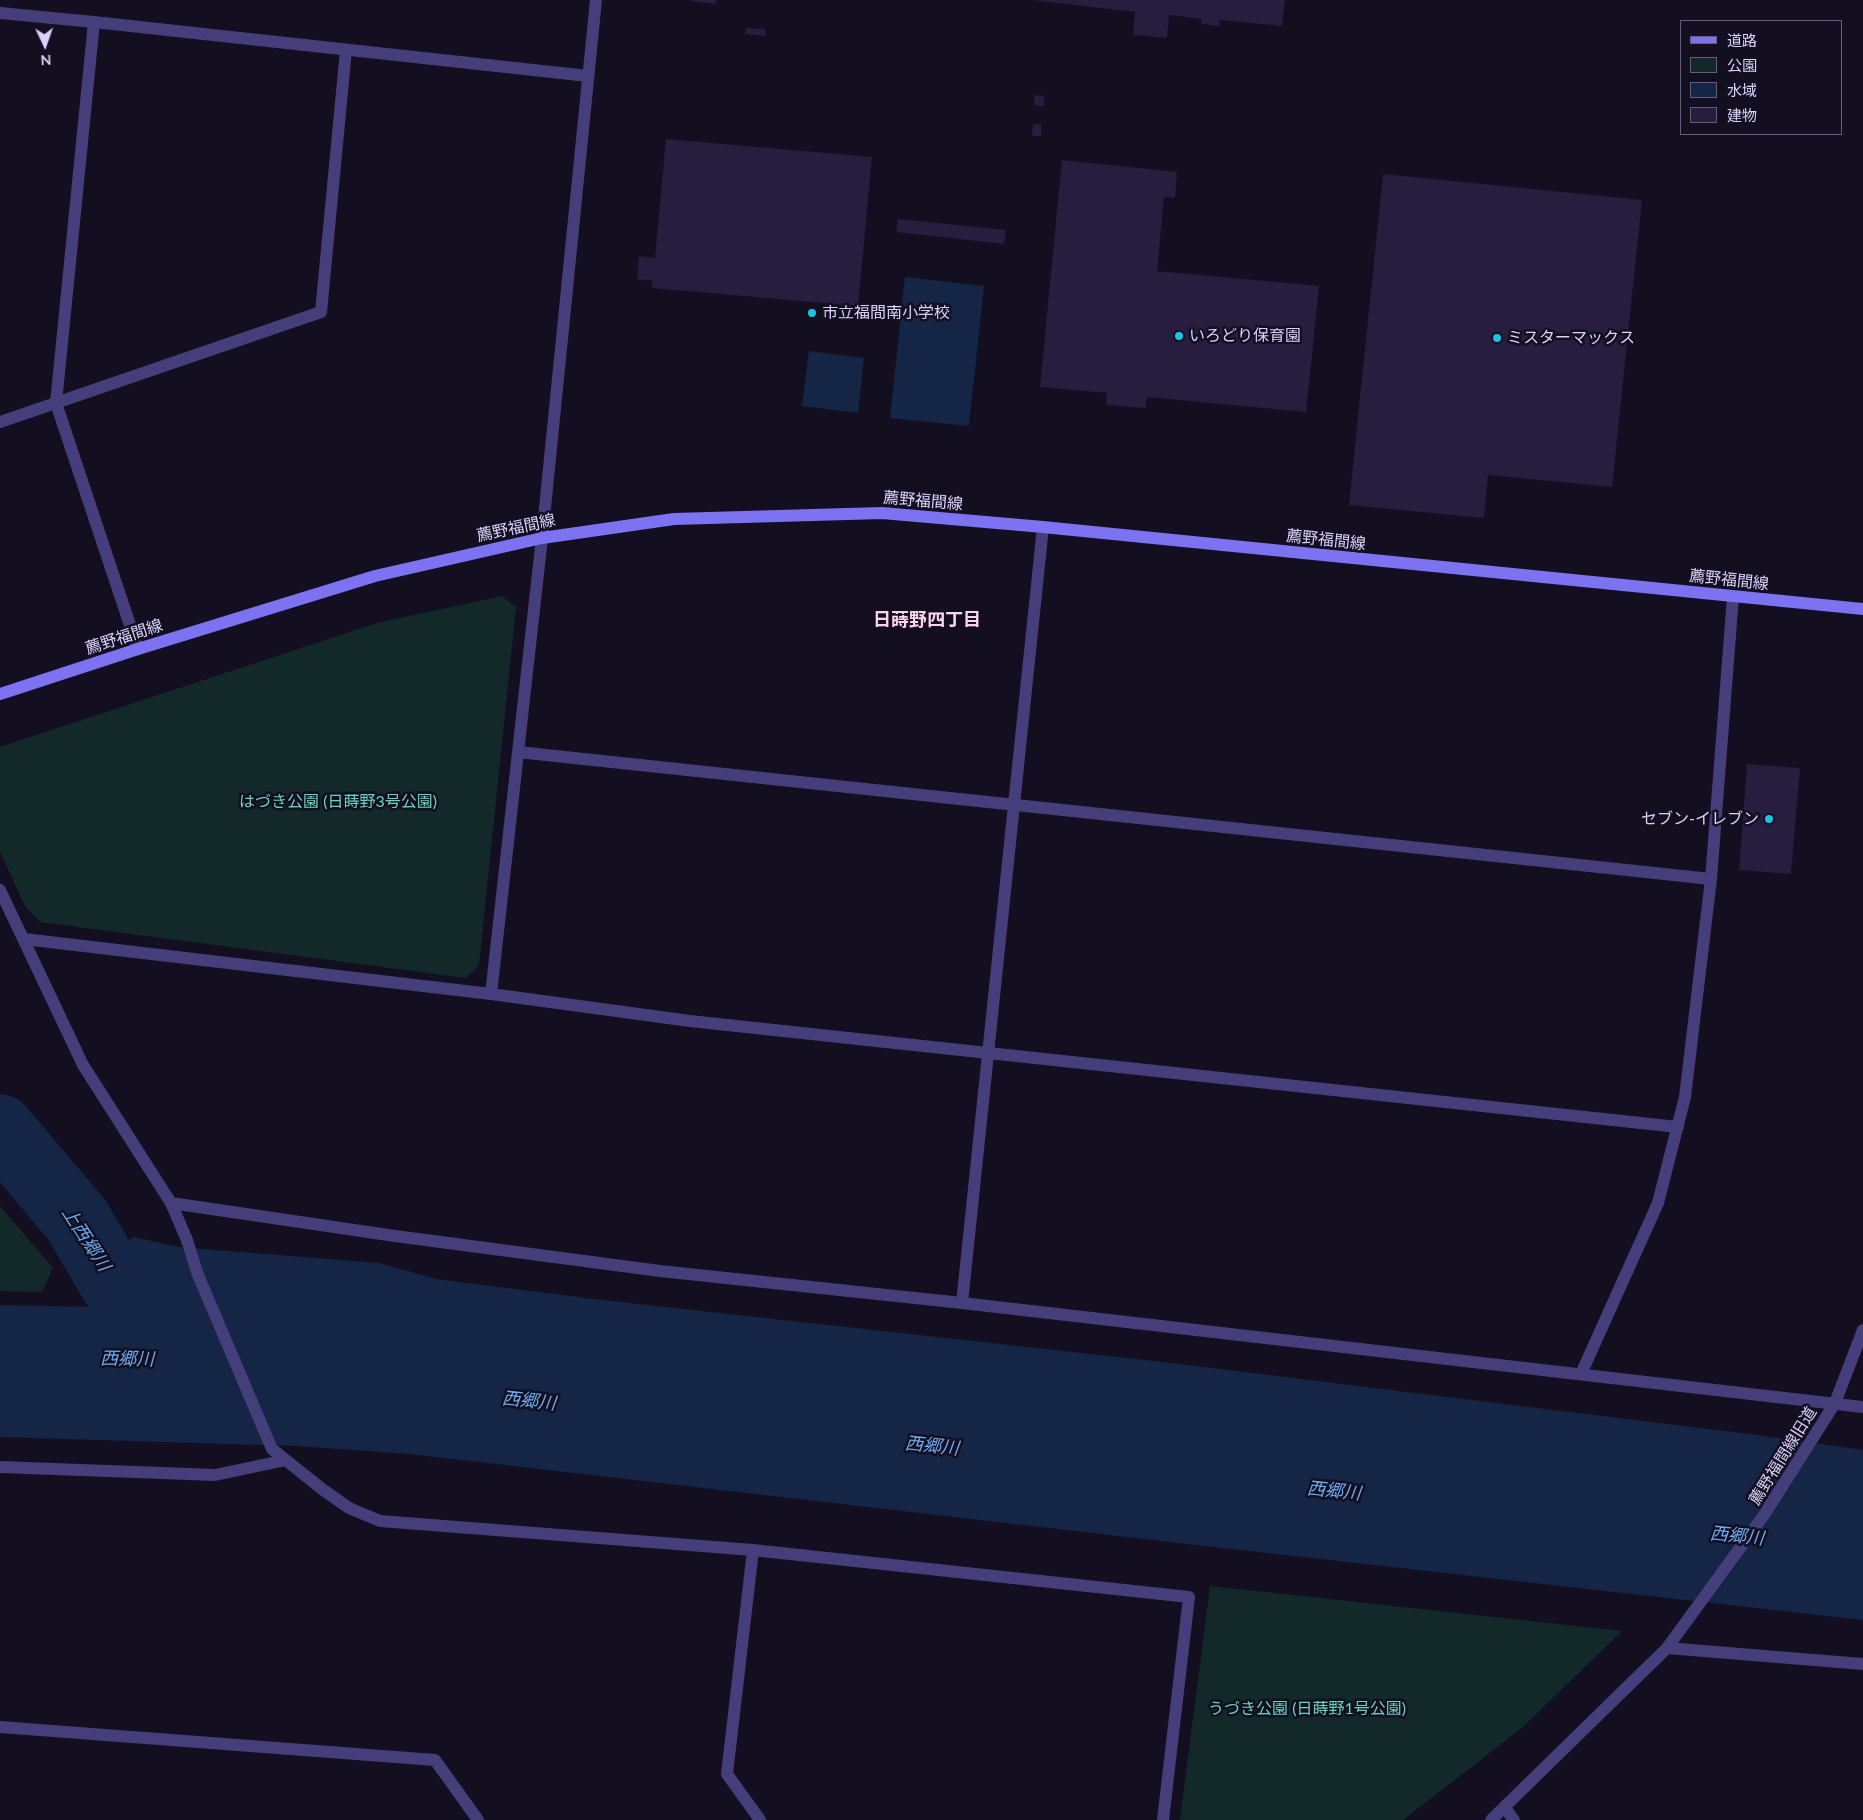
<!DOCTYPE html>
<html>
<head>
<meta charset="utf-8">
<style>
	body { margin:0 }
	#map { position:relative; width:1863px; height:1820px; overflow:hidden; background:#130f20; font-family:Lato,"Noto Sans JP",sans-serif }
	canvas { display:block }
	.legend { position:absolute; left:1680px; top:20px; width:162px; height:115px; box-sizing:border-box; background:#130f20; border:1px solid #625d78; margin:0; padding:6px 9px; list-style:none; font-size:15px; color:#d9d2fb }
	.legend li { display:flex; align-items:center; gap:10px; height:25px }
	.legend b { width:25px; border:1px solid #625d78 }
	.north { position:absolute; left:20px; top:20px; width:50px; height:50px; -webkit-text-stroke:4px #130f20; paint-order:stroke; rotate:177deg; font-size:14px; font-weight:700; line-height:20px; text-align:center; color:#d9d2fb }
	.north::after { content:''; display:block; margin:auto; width:18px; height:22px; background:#d9d2fb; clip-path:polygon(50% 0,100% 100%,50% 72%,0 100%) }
</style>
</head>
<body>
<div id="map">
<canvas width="1863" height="1820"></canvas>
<ul class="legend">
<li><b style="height:6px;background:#7c72f2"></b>道路</li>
<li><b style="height:14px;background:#132929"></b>公園</li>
<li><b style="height:14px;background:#142545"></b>水域</li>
<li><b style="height:14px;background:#261d3f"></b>建物</li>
</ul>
<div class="north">N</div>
</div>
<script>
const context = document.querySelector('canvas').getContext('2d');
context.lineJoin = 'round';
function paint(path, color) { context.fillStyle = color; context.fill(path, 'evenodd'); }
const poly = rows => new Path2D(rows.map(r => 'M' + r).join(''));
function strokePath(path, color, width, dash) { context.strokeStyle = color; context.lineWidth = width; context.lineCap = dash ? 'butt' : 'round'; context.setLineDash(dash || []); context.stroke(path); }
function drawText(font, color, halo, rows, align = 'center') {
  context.font = font + ' Lato,"Noto Sans JP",sans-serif'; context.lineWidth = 5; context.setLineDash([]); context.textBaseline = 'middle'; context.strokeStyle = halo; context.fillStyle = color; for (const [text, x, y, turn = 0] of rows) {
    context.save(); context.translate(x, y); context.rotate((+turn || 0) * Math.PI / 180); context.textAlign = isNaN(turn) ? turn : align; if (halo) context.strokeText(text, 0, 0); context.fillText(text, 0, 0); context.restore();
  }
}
paint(poly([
	[502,596,516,607,479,965,466,978,40,922,25,906,0,852,0,747,377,623],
	[0,1206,53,1268,42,1292,0,1291],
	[1210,1586,1622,1631,1523,1727,1403,1820,1180,1820]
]), '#132929');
paint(poly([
	[905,277,984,286,969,426,890,418],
	[809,351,864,358,858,413,802,406],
	[134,1237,178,1247,379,1263,436,1279,594,1299,1163,1362,1749,1434,1863,1450,1863,1620,1196,1545,410,1454,296,1446,0,1437,0,1305,97,1307,125,1242]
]), '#142545');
strokePath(poly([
	[0,1129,77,1220,158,1358]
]), '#142545', 69);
paint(poly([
	[691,0,717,0,716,4,691,1],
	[1032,0,1285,0,1282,26,1220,20,1219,26,1201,24,1202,19,1169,15,1167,38,1133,35,1135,12],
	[746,28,765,29,765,36,745,34],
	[1035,95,1044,96,1044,106,1034,105],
	[1033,124,1041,124,1041,136,1032,136],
	[666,139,872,157,858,306,652,288,652,281,637,279,639,256,655,258],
	[1062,160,1177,172,1175,198,1164,197,1157,271,1319,286,1306,412,1147,397,1145,408,1106,405,1107,393,1040,387],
	[1383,174,1642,200,1612,487,1488,475,1484,518,1349,505],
	[898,219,1006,230,1004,244,896,232],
	[1747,764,1800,768,1791,874,1739,870]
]), '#261d3f');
strokePath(poly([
	[0,13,94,22,588,76],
	[94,22,56,403,138,649],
	[0,422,321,312,346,50],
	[518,752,1711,879],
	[0,890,83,1065,171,1203,187,1240,198,1275,272,1449,322,1489,349,1508,380,1521,753,1550,1189,1597,1163,1820],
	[24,939,491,994,690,1021,1678,1127],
	[491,994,542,538,596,0],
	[171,1203,395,1236,660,1271,962,1303,1863,1407],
	[962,1303,1043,527],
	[1581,1374,1658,1203,1685,1097,1711,879,1733,597],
	[0,1467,215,1475,286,1460],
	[753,1550,727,1774,760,1820],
	[0,1727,435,1760,478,1820],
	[1505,1808,1514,1820]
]), '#443e7b', 12);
strokePath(poly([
	[1667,1648,1863,1664],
	[1491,1820,1667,1648,1764,1515,1835,1403,1863,1330]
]), '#443e7b', 12);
strokePath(poly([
	[0,694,138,649,375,576,542,538,674,519,882,513,1043,527,1863,609]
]), '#7c72f2', 12);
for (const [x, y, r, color] of [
	[812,313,5,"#16c4e4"],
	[1179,336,5,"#16c4e4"],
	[1497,338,5,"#16c4e4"],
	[1769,819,5,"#16c4e4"]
]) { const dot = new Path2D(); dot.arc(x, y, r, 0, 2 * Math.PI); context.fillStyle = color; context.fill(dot); strokePath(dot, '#130f20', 2); }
drawText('16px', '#d9d2fb', '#130f20', [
	["市立福間南小学校",822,313],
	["いろどり保育園",1189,336],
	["ミスターマックス",1507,338],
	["セブン-イレブン",1759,819,"right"]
], 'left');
drawText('16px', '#d9d2fb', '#130f20', [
	["薦野福間線",923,501,5],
	["薦野福間線",516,528,-12],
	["薦野福間線",1326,540,6],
	["薦野福間線",1729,580,6],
	["薦野福間線",124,637,-18],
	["薦野福間線旧道",1783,1456,-58]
]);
drawText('16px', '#66d4be', '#130f20', [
	["はづき公園 (日蒔野3号公園)",338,802],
	["うづき公園 (日蒔野1号公園)",1307,1709]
]);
drawText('bold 18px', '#fbd4eb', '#130f20', [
	["日蒔野四丁目",927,620]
]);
drawText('italic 18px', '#6aabf1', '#130f20', [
	["上西郷川",86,1239,57],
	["西郷川",127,1359,1],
	["西郷川",529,1401,6],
	["西郷川",932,1446,6],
	["西郷川",1334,1491,6],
	["西郷川",1737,1536,6]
]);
</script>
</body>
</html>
